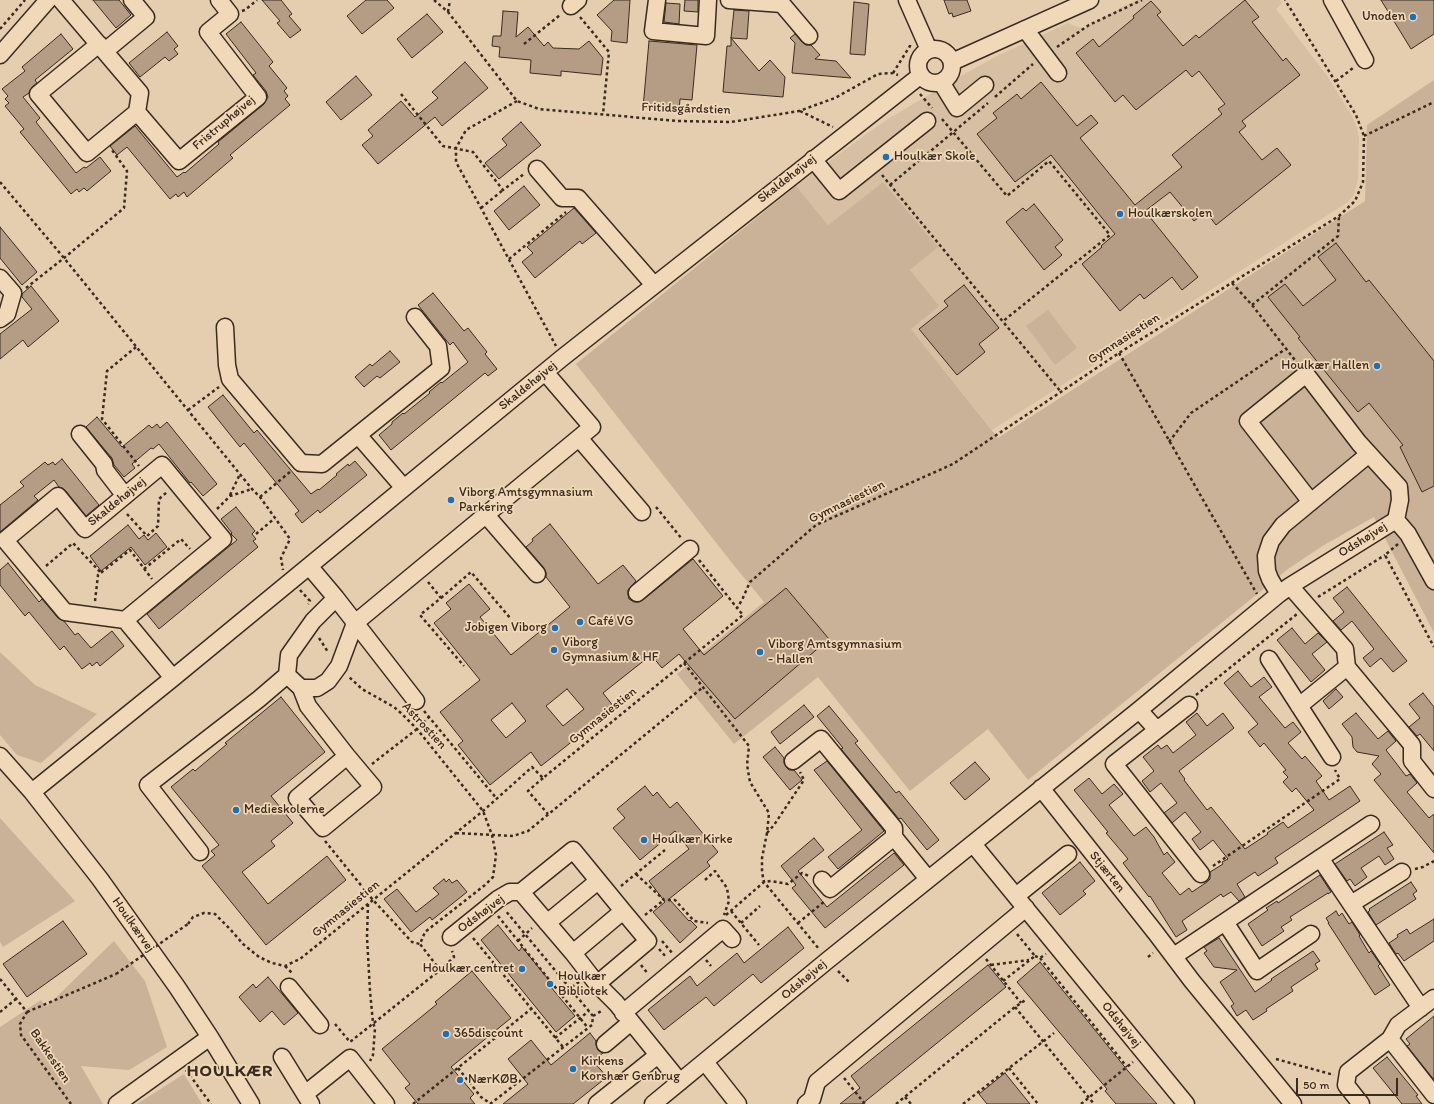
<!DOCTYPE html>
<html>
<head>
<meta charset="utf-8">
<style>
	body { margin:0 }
	#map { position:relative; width:1434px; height:1104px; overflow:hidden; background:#e5ceaf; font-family:Itim,sans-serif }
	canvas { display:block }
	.scale { position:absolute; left:1296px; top:1078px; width:102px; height:18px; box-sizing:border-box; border:2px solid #3b2a1e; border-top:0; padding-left:5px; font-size:12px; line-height:14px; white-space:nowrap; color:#3b2a1e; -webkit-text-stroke:3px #f0d8b8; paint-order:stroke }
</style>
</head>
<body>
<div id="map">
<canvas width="1434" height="1104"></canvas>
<div class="scale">50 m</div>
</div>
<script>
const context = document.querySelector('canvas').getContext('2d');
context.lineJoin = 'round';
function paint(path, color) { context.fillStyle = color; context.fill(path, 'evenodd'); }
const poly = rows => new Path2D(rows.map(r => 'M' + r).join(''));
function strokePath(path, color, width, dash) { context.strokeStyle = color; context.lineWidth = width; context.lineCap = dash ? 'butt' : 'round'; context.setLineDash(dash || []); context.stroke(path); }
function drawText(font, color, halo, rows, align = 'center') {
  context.font = font + ' Itim,sans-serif'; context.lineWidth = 3.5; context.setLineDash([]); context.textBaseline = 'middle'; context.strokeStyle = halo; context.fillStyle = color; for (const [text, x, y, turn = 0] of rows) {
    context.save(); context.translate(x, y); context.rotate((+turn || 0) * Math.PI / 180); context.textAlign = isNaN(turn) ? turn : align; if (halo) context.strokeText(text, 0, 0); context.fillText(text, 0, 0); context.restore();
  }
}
paint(poly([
	[1137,0,1280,0,1282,3,1276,9,1328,77,1353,118,1357,128,1359,138,1358,179,1354,195,1348,202,992,430,911,329,910,270,937,246,883,182,828,225,796,186,858,140,888,119,959,77,997,56,1068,23,1083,29,1119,9,1119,8]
]), '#d6bfa2');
paint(poly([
	[1434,80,1434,633,1374,517,1324,545,1288,569,1028,780,988,729,910,791,818,677,734,744,677,674,764,602,732,563,576,364,796,186,828,225,883,182,938,247,910,270,939,306,911,329,998,438,1365,201,1367,125],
	[1048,310,1077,348,1055,365,1026,326],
	[0,652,35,685,97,714,41,763,17,755,0,735],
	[0,818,75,901,3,947,0,942],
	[114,941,145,981,167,1047,129,1070,81,1066,103,1104,0,1104,0,1027,41,1000,46,1007],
	[184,1074,202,1104,137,1104]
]), '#c9b297');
const building = poly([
	[93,0,119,0,131,15,116,28,93,0],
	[262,0,281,0,292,14,289,16,301,30,290,38,277,23,280,21,262,0],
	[366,0,387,0,394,8,362,34,347,16,366,0],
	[614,0,630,0,627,43,611,41,612,31,597,15,614,0],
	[685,0,698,0,698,12,684,11,685,0],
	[944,0,967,0,971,11,953,17,952,13,949,14,944,0],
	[1245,0,1259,17,1252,22,1283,61,1286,58,1300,75,1242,121,1246,126,1239,132,1262,160,1277,148,1291,165,1216,225,1206,212,1194,221,1170,192,1145,211,1198,277,1182,290,1172,277,1144,299,1140,294,1120,311,1082,264,1102,247,1101,246,1115,234,1051,155,1015,182,977,134,997,118,993,113,1017,94,1021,99,1041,82,1077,126,1091,115,1098,123,1080,138,1135,205,1182,167,1172,155,1222,114,1218,109,1225,104,1199,71,1192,77,1186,70,1136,110,1123,95,1115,102,1076,53,1093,39,1099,47,1134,18,1133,16,1151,1,1161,12,1157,15,1183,46,1196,35,1199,38,1245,0],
	[1381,0,1434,0,1434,34,1411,49,1381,0],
	[854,2,869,4,865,55,850,54,854,2],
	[666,3,680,4,679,24,664,22,666,3],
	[734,10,749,11,747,39,731,38,734,10],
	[503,11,518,12,516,37,528,27,544,46,548,42,553,48,579,49,589,41,603,58,601,75,561,71,561,76,530,73,531,60,499,57,500,47,492,46,493,36,501,36,503,11],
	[427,14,443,32,412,58,397,39,427,14],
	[241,22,273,62,269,66,287,88,284,91,288,96,285,99,290,105,230,155,233,158,187,197,184,192,178,197,176,194,170,199,127,147,117,155,110,146,135,126,177,177,184,172,185,173,219,144,218,142,264,104,268,97,266,91,253,75,256,73,226,34,241,22],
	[167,32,178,46,174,49,178,54,169,61,165,57,140,77,129,63,167,32],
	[61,34,73,49,35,80,37,83,32,87,29,93,23,97,40,118,36,122,76,173,84,167,86,168,100,157,111,171,87,191,84,188,79,192,77,189,71,194,20,132,24,129,5,106,9,103,5,99,8,96,2,89,25,71,22,67,61,34],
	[795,34,802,42,806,45,811,45,820,55,815,59,836,61,851,78,792,73,795,43,790,38,795,34],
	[731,38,759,71,770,60,785,77,783,97,723,92,727,46,731,46,731,38],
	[649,41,697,45,692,100,680,99,679,111,643,108,649,41],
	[465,62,488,88,442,126,435,117,378,164,362,145,373,136,368,130,401,101,415,117,438,98,432,92,465,62],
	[356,76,372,95,341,120,326,102,356,76],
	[521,122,541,145,499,179,485,163,507,145,502,139,521,122],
	[524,186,540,205,509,230,494,211,524,186],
	[1034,204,1063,240,1055,247,1062,255,1044,270,1006,222,1023,208,1026,211,1034,204],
	[574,208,596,233,582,244,580,241,535,278,522,262,533,253,527,247,574,208],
	[0,227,37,272,22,285,0,258,0,227],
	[1336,243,1366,282,1369,280,1434,361,1434,486,1422,492,1400,447,1403,445,1369,403,1358,412,1298,338,1300,337,1268,297,1285,284,1303,306,1336,280,1318,257,1336,243],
	[964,285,999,328,979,344,985,352,957,375,919,329,948,306,944,301,964,285],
	[31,286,59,321,28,347,23,340,0,359,0,334,32,309,22,297,22,294,31,286],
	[433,293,464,331,468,328,487,352,485,354,497,369,488,376,485,373,391,450,379,435,392,424,392,422,403,413,404,414,430,393,429,392,441,382,442,383,468,362,453,342,450,345,418,305,433,293],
	[390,351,400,362,380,378,377,376,364,387,355,377,370,364,372,366,390,351],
	[223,395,254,433,257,430,311,494,318,489,319,490,337,475,336,474,348,464,349,466,355,461,367,475,320,513,318,510,302,523,295,514,299,511,244,443,240,447,208,407,223,395],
	[97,417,122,447,149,425,152,428,157,424,160,428,167,422,217,484,203,496,191,482,190,483,159,444,153,449,151,448,132,464,135,468,124,477,114,465,112,458,105,450,86,427,97,417],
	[62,459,99,505,86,516,65,490,59,487,54,480,34,496,38,500,0,532,0,505,24,486,20,482,45,462,48,465,53,462,55,465,62,459],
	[236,507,255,531,252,534,256,539,253,541,258,547,159,629,147,614,237,540,231,534,232,533,221,519,236,507],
	[550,524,598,584,623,565,636,581,628,590,628,595,629,599,634,602,639,602,643,600,693,559,723,596,683,629,704,655,786,588,829,639,735,719,679,654,662,668,651,655,603,693,614,707,574,740,541,766,531,752,490,785,458,745,463,741,440,712,480,680,434,623,451,609,446,603,469,584,490,609,480,617,511,655,570,607,546,577,546,573,544,568,526,547,533,541,532,539,550,524],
	[567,689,584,709,563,726,546,706,567,689],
	[512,703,526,721,506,738,491,720,512,703],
	[128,525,139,539,144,535,148,540,156,533,167,547,145,565,131,547,101,571,90,556,128,525],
	[8,563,39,602,42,599,58,618,64,621,75,635,78,633,91,648,112,631,124,646,100,666,97,662,92,666,90,663,82,669,64,646,60,650,29,612,25,616,0,585,0,570,8,563],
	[1347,587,1407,661,1393,672,1381,658,1370,667,1363,658,1374,649,1352,621,1341,630,1333,621,1344,612,1333,598,1347,587],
	[1292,628,1305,644,1318,633,1327,642,1312,654,1325,670,1311,682,1277,640,1292,628],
	[1238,671,1251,687,1264,677,1272,687,1259,697,1285,728,1293,722,1301,732,1288,743,1302,759,1305,756,1322,776,1316,781,1329,800,1350,786,1360,801,1275,858,1278,863,1258,876,1255,872,1237,884,1245,897,1239,901,1231,892,1223,897,1221,894,1182,921,1187,930,1176,937,1150,896,1149,897,1123,863,1128,859,1106,833,1108,832,1074,790,1089,778,1102,794,1114,784,1123,794,1109,805,1134,836,1146,827,1154,837,1164,855,1167,852,1175,862,1162,873,1180,895,1189,888,1192,892,1207,882,1210,879,1210,872,1223,864,1222,862,1228,859,1213,840,1200,850,1192,839,1201,832,1185,812,1172,823,1164,813,1177,803,1161,783,1150,792,1142,781,1154,771,1143,757,1158,745,1161,749,1167,745,1173,753,1196,735,1186,722,1197,713,1207,726,1223,713,1234,728,1179,771,1185,779,1184,780,1207,810,1211,807,1245,849,1268,834,1267,833,1283,822,1288,828,1314,810,1296,788,1292,792,1283,782,1288,777,1283,772,1286,770,1264,743,1260,747,1248,732,1258,724,1224,683,1238,671],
	[1336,689,1343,697,1329,709,1323,701,1336,689],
	[1423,693,1434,707,1434,751,1420,734,1417,736,1409,727,1420,718,1409,704,1423,693],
	[281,697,325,752,271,796,293,823,271,841,275,846,242,872,268,904,327,856,346,880,266,945,202,866,215,855,211,851,219,845,171,787,193,769,195,771,227,744,225,743,281,697],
	[804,705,814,717,780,744,771,732,804,705],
	[829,706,858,741,855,743,896,793,899,791,939,840,927,850,901,818,899,819,841,749,843,748,817,716,829,706],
	[1356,713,1378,739,1388,731,1396,741,1386,750,1406,776,1410,774,1417,783,1407,792,1429,818,1434,814,1434,853,1374,780,1381,774,1372,764,1379,756,1357,752,1353,747,1352,737,1342,724,1356,713],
	[775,747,784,758,784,763,786,767,789,770,794,770,802,780,790,790,763,757,775,747],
	[827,761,884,831,838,869,828,857,862,830,814,770,827,761],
	[975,762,990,779,965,800,950,783,975,762],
	[645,786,653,796,657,792,670,808,677,802,718,852,707,862,710,866,669,899,689,921,690,920,697,927,680,943,653,912,665,902,649,881,689,849,675,831,640,860,613,828,625,818,617,809,645,786],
	[1384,832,1393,845,1387,848,1394,859,1385,865,1379,856,1361,868,1367,877,1355,886,1350,879,1347,881,1335,864,1384,832],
	[814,838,824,850,798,871,827,907,894,853,904,865,825,928,792,888,796,885,781,866,814,838],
	[1080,862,1095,881,1083,891,1086,894,1060,915,1042,893,1080,862],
	[1320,875,1331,892,1328,894,1328,893,1290,917,1292,920,1281,927,1284,931,1262,946,1248,924,1268,910,1266,908,1277,901,1278,903,1320,875],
	[444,879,446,882,449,879,452,883,457,880,467,892,432,920,430,917,411,932,384,899,397,889,416,912,439,894,433,888,444,879],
	[1411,882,1417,891,1413,894,1416,899,1376,925,1368,912,1370,910,1369,909,1411,882],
	[1336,911,1339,916,1342,913,1349,924,1352,922,1360,935,1359,936,1369,953,1371,951,1380,964,1378,966,1390,985,1375,995,1328,923,1329,923,1326,918,1336,911],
	[1434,919,1434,941,1404,961,1398,953,1396,954,1389,943,1398,937,1397,935,1407,929,1410,934,1434,919],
	[63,921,87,954,27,997,3,964,63,921],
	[498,925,519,951,522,947,552,984,550,986,575,1016,556,1032,481,940,498,925],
	[788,927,804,948,761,983,753,974,714,1006,706,997,664,1030,648,1010,690,976,697,986,737,953,744,963,788,927],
	[1219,938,1255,992,1272,980,1271,979,1313,951,1320,961,1315,964,1318,969,1291,987,1293,991,1266,1009,1267,1011,1253,1020,1246,1010,1237,1016,1231,1006,1234,1004,1220,982,1237,970,1214,967,1204,953,1207,951,1204,947,1219,938],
	[1040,962,1128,1071,1157,1104,1116,1104,1105,1091,1107,1089,1017,982,1040,962],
	[988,965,1006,987,862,1104,840,1104,860,1088,851,1076,988,965],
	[472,971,511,1018,451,1067,474,1094,470,1098,475,1104,418,1104,405,1088,410,1084,382,1049,437,1004,435,1002,472,971],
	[268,977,298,1013,284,1025,272,1011,260,1022,239,997,253,984,256,988,268,977],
	[1434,1016,1434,1080,1407,1046,1410,1044,1406,1039,1434,1016],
	[590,1033,596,1041,596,1045,598,1050,603,1053,593,1061,607,1077,573,1104,503,1104,528,1084,508,1059,531,1040,551,1065,590,1033],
	[1387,1057,1418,1095,1416,1096,1422,1104,1402,1104,1373,1068,1387,1057],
	[1005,1073,1030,1104,987,1104,979,1094,1005,1073]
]);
paint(building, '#b49d84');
strokePath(building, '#3b2a1e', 1);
const minor = poly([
	[61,0,140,93,137,112],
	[657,0,653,31,706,36,708,0],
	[729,0,782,4,809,36],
	[907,0,929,50],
	[1332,0,1365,60],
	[571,6,578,0],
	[1025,29,1058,73],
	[99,44,38,94,87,153,137,112,179,161,258,97,208,32,230,14,219,0],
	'918 66a17 17 0 1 1 34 0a17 17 0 1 1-34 0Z',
	[105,51,146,17,132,0],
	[0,55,48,0],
	[952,62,1090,0],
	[941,82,957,108,985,85],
	[813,159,839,191,927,121],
	[537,169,562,198,578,198,654,285],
	[0,278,13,293,7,314,0,319],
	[225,327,227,365,230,379,301,463,322,464,441,368,438,346,415,317],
	[80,434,104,464,105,470,125,496],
	[358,435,404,488],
	[579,438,642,512],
	[1311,502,1248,421,1306,374,1359,443,1399,487,1400,500,1396,520],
	[486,515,537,574],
	[1396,520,1408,534,1434,581],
	[309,566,336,598,416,701],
	[1290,586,1345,649,1347,667,1412,745,1412,761,1434,789],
	[637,593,690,549],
	[1279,594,1270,579,1267,571,1266,556,1271,541,1283,525,1369,454],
	[336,598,313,621,289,655,287,675,301,688,317,688,328,681,339,666,355,623,592,427,545,372],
	[125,620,223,539,162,465,85,529,58,496,5,540,65,612,125,620,173,678],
	[1269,659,1332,757],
	[301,688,308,706,347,756,373,787,323,828,297,798,347,756],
	[1189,705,1114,764,1201,874],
	[1299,706,1347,667],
	[1139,710,1157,730],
	[0,756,32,792,100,879,177,987,210,1037,251,1104],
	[793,761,821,739,894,828,894,837],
	[1041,788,1155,932,1192,981,1293,1104],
	[32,792,173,678,562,358,921,75],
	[973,844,1186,1104],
	[200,852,148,785,259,699,287,675],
	[1320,858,1421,1008],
	[822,880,830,889,894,837,928,879],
	[521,892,573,850,623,911,648,941,597,984],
	[1016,896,1068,854],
	[1351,904,1402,872],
	[1225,922,1257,971,1311,934],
	[547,923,598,881],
	[451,937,498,899,510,892,521,892,573,953,597,984,616,1003,680,1082],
	[573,953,623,911],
	[1174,956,1371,824],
	[289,987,320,1025],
	[623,1013,723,929,732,939],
	[1390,1039,1434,1095],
	[605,1044,631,1022],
	[282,1057,311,1104],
	[705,1062,738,1104],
	[305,1094,350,1058,386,1104],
	[117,1104,210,1037],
	[597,1104,658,1055],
	[653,1104,828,960,1139,710,1279,594,1290,586,1396,520],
	[806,1104,812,1099,817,1082,1026,908],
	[1361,1104,1346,1085,1348,1072,1390,1039,1398,1025,1434,998]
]);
strokePath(minor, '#3b2a1e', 19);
strokePath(poly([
	[434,0,448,12,517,101,539,109,678,121,731,122,799,111,835,98,878,74,893,73,898,75],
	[242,11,245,10,257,0],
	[448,12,450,0],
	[580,17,609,52,603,114],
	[0,29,25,0],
	[524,44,560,15],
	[1057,47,1089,25,1142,0],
	[893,73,910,46,910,44],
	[1336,81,1353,68],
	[401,94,443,146,473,152,503,190,524,174],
	[920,94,932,108],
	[995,97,1033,64],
	[517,101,466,130,456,148,456,162,556,346],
	[800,111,833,127],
	[942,119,1007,196,1049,161,1110,235,1002,322],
	[1364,136,1434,102],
	[882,175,1061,392],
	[0,182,64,258,252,489,260,497,290,539,281,558,283,570],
	[890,185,988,103],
	[481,208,503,190],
	[509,259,566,212],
	[1232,283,1252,305,1298,364],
	[26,288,64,258,124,208,127,171,112,150],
	[1252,305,1338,236,1339,216],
	[136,347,107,371,102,419,139,466],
	[1119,353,1257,594],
	[188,410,219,387],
	[1169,442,1191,413,1287,348],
	[230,495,240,474],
	[260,497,291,471],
	[656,507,682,539],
	[217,509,230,496,252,489],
	[127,514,147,536,158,526,159,499,167,492],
	[256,534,275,518],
	[1398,544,1385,555,1434,647],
	[699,560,737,608],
	[46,566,73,543,101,573],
	[144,569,181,539,190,549],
	[428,582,441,598,420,615,464,666],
	[300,590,310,601,308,604],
	[1318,597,1385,555],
	[441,598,471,572,511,619],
	[95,601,98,575,130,550,152,579],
	[319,638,328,652],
	[684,663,749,746,747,765,750,782,769,813,767,833,762,858,762,872,764,882,819,949],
	[1196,695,1297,614],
	[424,711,497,799],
	[372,764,417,729,429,717],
	[543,778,528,791,548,814],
	[456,833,513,836,528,831,702,688],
	[767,833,774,825,804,780,800,772],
	[325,841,373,900,412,942,420,944,425,932,485,885,493,877,496,855,492,835,483,811,417,729,402,714,394,707,362,689,348,676],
	[1213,866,1340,779,1335,770],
	[1415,869,1423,867,1434,861],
	[636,874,664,900,675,900,694,921,708,923],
	[705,880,715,871,727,888,729,901,724,915],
	[621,886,665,850],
	[368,904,367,937,370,991,373,1023,375,1028,373,1055,370,1061],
	[731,911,759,945],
	[645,915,664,900],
	[726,915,764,882,771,881,788,884,802,873,809,876],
	[498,916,588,1028],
	[741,923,760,906],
	[798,923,825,901],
	[188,924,193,917,204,913,215,914,230,929,243,944,259,957,272,963,285,966,300,959,483,811,532,767,543,778,743,615,737,608,742,600,750,582,816,525,953,464,1119,353,1339,216,1355,201,1363,182,1364,136,1356,115,1285,0],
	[473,938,563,1047],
	[518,941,532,928],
	[662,941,673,954],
	[659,949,667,958],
	[1035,956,1040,958,1046,954],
	[1148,957,1153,953],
	[1040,958,1127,1067],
	[986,959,1021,1003],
	[706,960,711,966],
	[641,965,648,974],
	[991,965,1029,960],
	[285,966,292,973],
	[440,970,454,957,452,951],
	[838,971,849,982],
	[0,979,27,1012,20,1024,21,1035,71,1104],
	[1003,981,1035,956,1017,934],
	[562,994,579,982],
	[1015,1007,1094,1104],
	[0,1012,16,999],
	[27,1012,116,974],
	[593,1016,603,1010],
	[335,1024,350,1042,440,970,420,944],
	[555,1038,589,1011],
	[1276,1059,1334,1075],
	[458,1068,481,1097,491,1104],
	[1009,1068,1038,1104],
	[186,1070,211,1104],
	[844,1078,865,1104],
	[905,1097,911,1104],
	[413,1104,531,1009],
	[490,1104,592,1025,593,1016,505,910],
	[896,1104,1015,1007,1027,999],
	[963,1104,1054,1033],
	[1081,1104,1133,1062]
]), '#3b2a1e', 2.5, [3, 3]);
strokePath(minor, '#f0d8b8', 16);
strokePath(poly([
	[116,974,188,924]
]), '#3b2a1e', 2.5, [3, 3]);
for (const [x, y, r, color] of [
	[1413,17,4,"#1f6fb2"],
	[886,157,4,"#1f6fb2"],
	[1120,214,4,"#1f6fb2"],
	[1377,366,4,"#1f6fb2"],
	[451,500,4,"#1f6fb2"],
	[580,622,4,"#1f6fb2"],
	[555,628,4,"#1f6fb2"],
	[554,650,4,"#1f6fb2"],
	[760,652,4,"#1f6fb2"],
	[236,810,4,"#1f6fb2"],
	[644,840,4,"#1f6fb2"],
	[522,969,4,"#1f6fb2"],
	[550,984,4,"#1f6fb2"],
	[446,1034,4,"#1f6fb2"],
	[573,1069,4,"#1f6fb2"],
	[460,1080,4,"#1f6fb2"]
]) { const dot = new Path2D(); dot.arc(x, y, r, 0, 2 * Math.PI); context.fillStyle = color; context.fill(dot); strokePath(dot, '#f0d8b8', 1.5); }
drawText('13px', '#3b2a1e', '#f0d8b8', [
	["Unoden",1405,17,"right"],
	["Houlkær Skole",894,157],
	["Houlkærskolen",1128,214],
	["Houlkær Hallen",1369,366,"right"],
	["Viborg Amtsgymnasium",459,493],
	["Parkering",459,508],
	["Café VG",588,622],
	["Jobigen Viborg",547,628,"right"],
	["Viborg",562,643],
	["Gymnasium & HF",562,658],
	["Viborg Amtsgymnasium",768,645],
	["- Hallen",768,660],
	["Medieskolerne",244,810],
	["Houlkær Kirke",652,840],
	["Houlkær centret",514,969,"right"],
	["Houlkær",558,977],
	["Bibliotek",558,992],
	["365discount",454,1034],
	["Kirkens",581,1062],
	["Korshær Genbrug",581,1077],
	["NærKØB",468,1080]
], 'left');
drawText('13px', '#3b2a1e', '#f0d8b8', [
	["Fritidsgårdstien",686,109,2],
	["Fristruphøjvej",224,123,-40],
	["Skaldehøjvej",787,179,-38],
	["Gymnasiestien",1124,339,-33],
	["Skaldehøjvej",528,386,-39],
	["Skaldehøjvej",117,502,-39],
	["Gymnasiestien",847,502,-26],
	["Odshøjvej",1363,540,-32],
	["Gymnasiestien",603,716,-39],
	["Astrostien",424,726,47],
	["Stjærten",1107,872,51],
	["Gymnasiestien",346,909,-39],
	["Odshøjvej",481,914,-37],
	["Houlkærvej",133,925,55],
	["Odshøjvej",804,980,-40],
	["Odshøjvej",1121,1025,51],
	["Bakkestien",50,1056,56]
]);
context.letterSpacing = '1px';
drawText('bold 17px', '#3b2a1e', '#f0d8b8', [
	["HOULKÆR",230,1072]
]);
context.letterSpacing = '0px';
</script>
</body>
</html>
